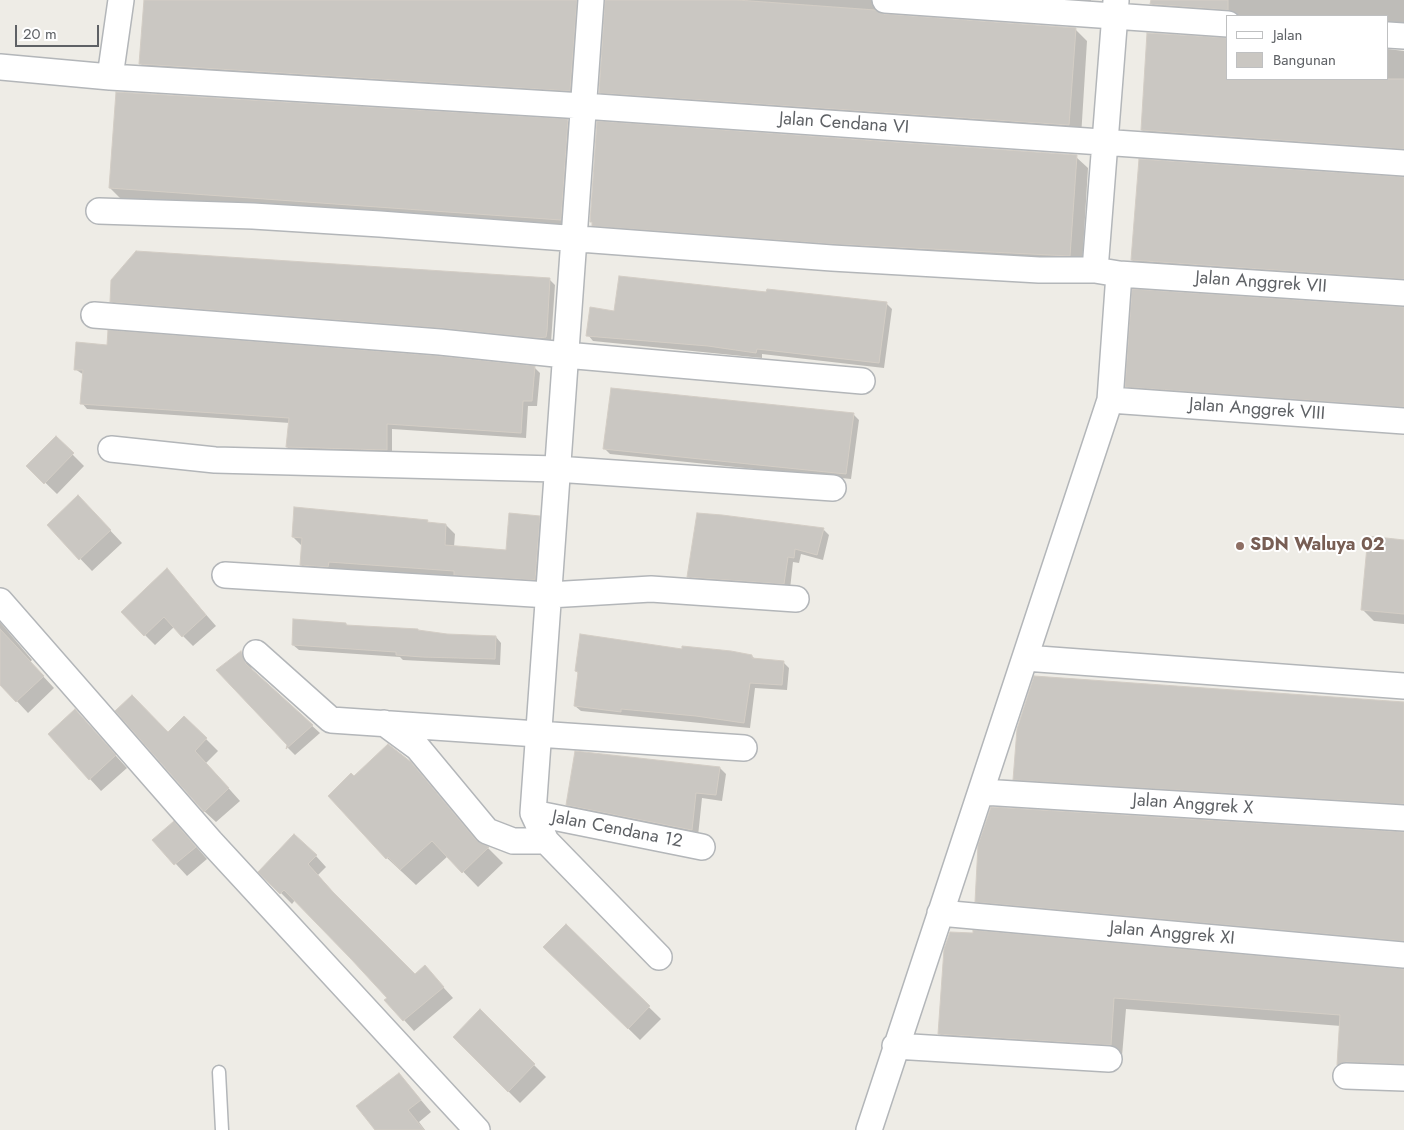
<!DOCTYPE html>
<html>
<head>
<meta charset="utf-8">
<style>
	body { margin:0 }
	#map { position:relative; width:1404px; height:1130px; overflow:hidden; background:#eeece6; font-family:Jost,sans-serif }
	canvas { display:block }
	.legend { position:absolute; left:1226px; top:15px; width:162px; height:65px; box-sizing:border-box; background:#fff; border:1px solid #bfc0c1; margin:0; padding:6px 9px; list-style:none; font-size:15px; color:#5e6165 }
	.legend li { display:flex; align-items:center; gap:10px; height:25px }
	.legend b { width:25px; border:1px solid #bfc0c1 }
	.scale { position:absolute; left:15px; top:25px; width:84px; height:22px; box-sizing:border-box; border:2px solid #5e6165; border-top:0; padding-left:6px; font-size:15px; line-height:18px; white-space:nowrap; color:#5e6165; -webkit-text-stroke:4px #fff; paint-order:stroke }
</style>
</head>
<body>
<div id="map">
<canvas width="1404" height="1130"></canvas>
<ul class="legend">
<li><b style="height:6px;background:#fff"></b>Jalan</li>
<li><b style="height:14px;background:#cac7c2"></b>Bangunan</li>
</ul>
<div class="scale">20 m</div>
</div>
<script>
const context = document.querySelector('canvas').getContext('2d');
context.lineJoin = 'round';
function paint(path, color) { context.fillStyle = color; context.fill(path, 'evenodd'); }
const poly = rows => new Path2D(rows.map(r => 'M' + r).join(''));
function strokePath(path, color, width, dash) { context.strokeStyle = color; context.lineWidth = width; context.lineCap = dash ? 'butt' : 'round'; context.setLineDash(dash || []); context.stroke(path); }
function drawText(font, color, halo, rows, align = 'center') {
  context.font = font + ' Jost,sans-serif'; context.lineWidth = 4; context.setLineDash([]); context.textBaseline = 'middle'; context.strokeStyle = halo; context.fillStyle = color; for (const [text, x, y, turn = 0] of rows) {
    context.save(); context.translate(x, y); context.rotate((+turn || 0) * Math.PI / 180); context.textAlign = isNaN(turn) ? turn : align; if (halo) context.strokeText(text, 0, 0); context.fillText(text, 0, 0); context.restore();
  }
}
paint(poly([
	[145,0,598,0,582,102,152,76,141,64],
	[606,0,889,0,885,3,882,12,884,16,1075,29,1087,41,1081,137,612,104,600,92],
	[942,0,1091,0,1090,10],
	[1152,0,1404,0,1404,32,1388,39,1388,16,1164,16,1152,4],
	[1388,49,1404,51,1404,159,1154,142,1142,130,1228,79,1388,79],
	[568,121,579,133,572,231,122,200,110,188],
	[1076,157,1088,168,1082,267,605,237,591,221],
	[1404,178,1404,289,1144,272,1132,260],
	[549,279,555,285,551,342,117,307,111,301],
	[767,293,886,303,892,309,884,368,762,354,762,358,593,341,588,335,616,312],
	[1404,308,1404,417,1138,398,1127,386],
	[534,367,540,373,537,406,528,406,526,438,392,429,392,455,293,453,287,447,290,423,87,409,82,403,84,375,75,369],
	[613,390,854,415,859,420,851,479,610,454,604,448],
	[56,438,84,466,57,494,28,466],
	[90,509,122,543,92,571,48,525],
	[539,517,548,526,544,588,310,574,301,565,302,546,293,537,427,521,430,524,446,525,455,534,454,547,508,552],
	[823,529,829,535,823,560,801,554,799,563,793,562,790,589,694,582,689,577],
	[1404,541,1404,624,1374,621,1362,609],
	[167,570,216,626,193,646,174,627,155,645,145,635],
	[0,622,32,660,30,662,54,688,28,713,0,683],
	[346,624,348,626,447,635,496,637,501,643,500,665,403,660,400,657,299,650,293,645],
	[683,650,752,656,755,659,783,662,789,668,787,690,755,688,750,728,581,711,575,706,579,674,576,671],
	[241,652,248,660,253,672,320,733,295,755,288,748,288,745,218,670],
	[1404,703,1404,814,1026,791,1015,779],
	[75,711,127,768,101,791,90,779],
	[184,717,218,751,206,763,240,801,216,822,204,811,168,734],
	[410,763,480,844,488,848,503,863,478,887,448,856,416,885,387,858,329,796,354,777],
	[720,768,726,774,722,801,702,798,698,836,574,811,568,805],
	[1404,833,1404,951,988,913,976,901],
	[185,834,207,859,187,876,154,840],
	[316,856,326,867,318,875,343,904,415,975,425,967,453,998,414,1031,386,1000,389,998,295,900,292,904,260,872],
	[566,926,661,1019,640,1040,545,947],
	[945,949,1404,970,1404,1075,1350,1076,1338,1065,1341,1026,1126,1009,1122,1056,952,1046,940,1034],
	[480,1011,546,1077,520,1103,454,1037],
	[399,1074,431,1112,419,1122,425,1130,376,1130]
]), '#0003');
const building = poly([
	[144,0,577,0,570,91,139,64,144,0],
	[605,0,737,0,875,10,884,14,1076,28,1069,125,599,93,605,0],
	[1151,0,1228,0,1228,10,1150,4,1151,0],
	[1147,33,1228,38,1228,79,1404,79,1404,149,1141,130,1147,33],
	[116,92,568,119,561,220,109,188,116,92],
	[597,121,1077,155,1070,256,833,244,592,226,592,222,590,222,597,121],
	[1139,159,1404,177,1404,279,1131,260,1139,159],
	[136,251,550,278,547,331,546,337,537,338,441,328,110,302,111,280,136,251],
	[619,276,766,292,767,289,887,302,879,363,757,349,756,353,708,346,586,336,590,307,614,311,619,276],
	[1132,289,1404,307,1404,407,1125,387,1132,289],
	[108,330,439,356,535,366,532,401,523,401,521,433,387,424,387,450,286,447,289,418,80,404,83,370,74,370,76,342,107,345,108,330],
	[611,388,854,413,846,474,603,449,611,388],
	[56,436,74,453,44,484,26,466,56,436],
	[78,495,111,530,79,560,47,525,78,495],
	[294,507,428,520,427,522,446,524,445,545,506,550,509,513,540,516,535,580,454,575,454,571,329,562,328,567,300,565,302,538,292,537,294,507],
	[697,513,722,515,824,528,817,555,795,549,794,558,788,557,784,584,687,577,697,513],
	[1368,536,1404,540,1404,614,1361,610,1368,536],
	[167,568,206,615,182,637,164,617,144,636,121,612,167,568],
	[293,619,346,623,346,625,418,629,418,630,447,634,496,636,495,659,422,657,396,655,396,652,292,645,293,619],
	[0,629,44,676,16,702,0,685,0,629],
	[580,634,682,649,682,646,731,651,752,655,752,658,784,661,782,685,750,683,744,723,696,716,621,709,621,712,574,706,578,672,575,671,580,634],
	[241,651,246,664,313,725,286,749,287,745,216,670,241,651],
	[1034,676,1404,702,1404,804,1013,780,1017,729,1034,676],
	[132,695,168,732,184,716,207,738,195,751,229,788,204,812,115,711,132,695],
	[75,709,116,755,89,780,48,734,75,709],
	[388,744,411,762,476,840,489,847,462,873,432,841,400,870,388,857,386,859,328,796,351,773,354,776,388,744],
	[575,751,720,767,716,795,696,793,692,830,566,805,575,751],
	[991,807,1404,832,1404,941,975,902,978,845,991,807],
	[174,821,196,847,174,865,152,840,174,821],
	[294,834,317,855,308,864,333,892,415,974,425,965,444,987,403,1021,384,1000,387,998,351,959,284,890,280,894,258,872,294,834],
	[566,924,650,1006,628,1029,543,947,566,924],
	[973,930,1404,969,1404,1064,1346,1062,1337,1065,1340,1015,1114,998,1111,1045,938,1034,944,949,950,932,973,933,973,930],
	[480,1009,535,1064,508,1092,453,1037,480,1009],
	[399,1073,421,1100,408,1110,424,1130,375,1130,356,1106,399,1073]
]);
paint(building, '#cac7c2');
strokePath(building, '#d3cdc5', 1);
const service = poly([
	[219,1072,222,1130]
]);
const minor = poly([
	[885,0,1228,24],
	[1388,35,1404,36],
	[0,67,110,77,583,106,1404,163],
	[110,77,121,0],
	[99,211,253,216,380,224,832,258,1039,270,1095,270,1119,274,1404,293],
	[1095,270,1116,1],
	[94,315,440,342,565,355,862,381],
	[1110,400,1404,421],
	[111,449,215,460,556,469,833,488],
	[225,575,549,595,651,589,796,599],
	[0,601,211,842,477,1130],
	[256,653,331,720,744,748],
	[1025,658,1404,686],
	[384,723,418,748,487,831,513,841,546,841,659,957],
	[982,792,1404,818],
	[533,813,702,847],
	[546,841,533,813,591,0],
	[940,913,1404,955],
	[895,1046,1109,1059],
	[1346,1076,1404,1078],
	[869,1130,1110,400,1119,274]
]);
strokePath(service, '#b3b6b9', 15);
strokePath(minor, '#b3b6b9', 28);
strokePath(service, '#fff', 12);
strokePath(minor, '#fff', 25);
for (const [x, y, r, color] of [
	[1240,546,5,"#8d6e63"]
]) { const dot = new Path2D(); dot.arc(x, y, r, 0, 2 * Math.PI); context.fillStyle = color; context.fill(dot); strokePath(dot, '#fff', 2); }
drawText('18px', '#5e6165', '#fff', [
	["Jalan Cendana VI",844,124,4],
	["Jalan Anggrek VII",1261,283,4],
	["Jalan Anggrek VIII",1257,410,4],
	["Jalan Anggrek X",1193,805,4],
	["Jalan Cendana 12",617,830,11],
	["Jalan Anggrek XI",1172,934,5]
]);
drawText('bold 18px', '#785e54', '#fff', [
	["SDN Waluya 02",1250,546]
], 'left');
</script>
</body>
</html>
